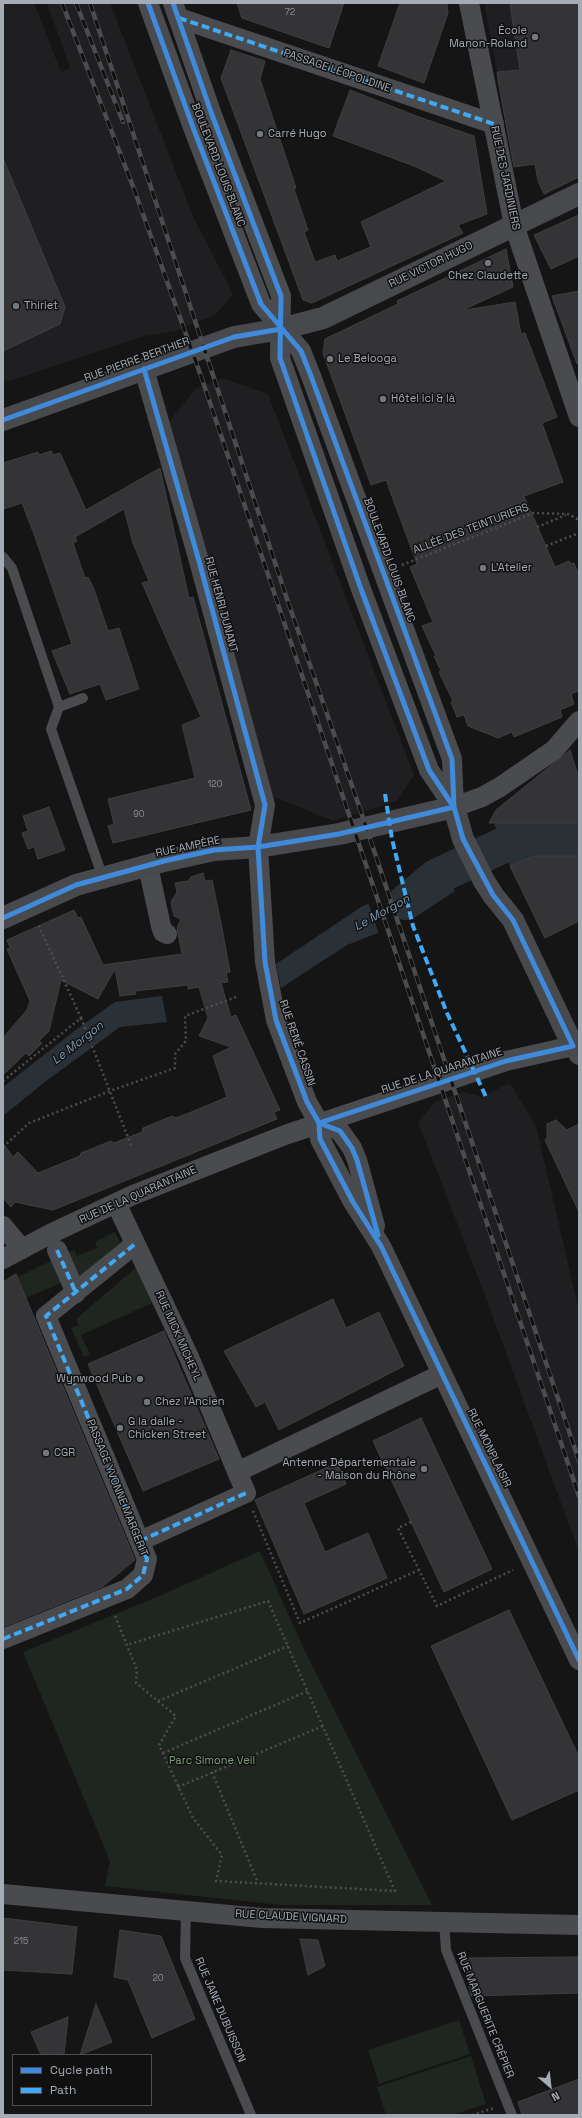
<!DOCTYPE html>
<html>
<head>
<meta charset="utf-8">
<style>
	body { margin:0 }
	#map { position:relative; width:582px; height:2118px; overflow:hidden; background:#151515; font-family:"Space Grotesk",sans-serif }
	canvas { display:block }
	.frame { position:absolute; inset:0; border:4px solid #a6acb6; pointer-events:none }
	.legend { position:absolute; left:12px; top:2054px; width:140px; height:52px; box-sizing:border-box; background:#101011; border:1px solid #4c4e53; margin:0; padding:5px 7px; list-style:none; font-size:12px; color:#a6acb6 }
	.legend li { display:flex; align-items:center; gap:8px; height:20px }
	.legend b { width:20px; border:1px solid #4c4e53 }
	.north { position:absolute; left:530px; top:2066px; width:40px; height:40px; -webkit-text-stroke:3px #101011; paint-order:stroke; rotate:152deg; font-size:11px; font-weight:700; line-height:16px; text-align:center; color:#a6acb6 }
	.north::after { content:''; display:block; margin:auto; width:14px; height:18px; background:#a6acb6; clip-path:polygon(50% 0,100% 100%,50% 72%,0 100%) }
</style>
</head>
<body>
<div id="map">
<canvas width="582" height="2118"></canvas>
<div class="frame"></div>
<ul class="legend">
<li><b style="height:5px;background:#408adc"></b>Cycle path</li>
<li><b style="height:5px;background:#3fa9f5"></b>Path</li>
</ul>
<div class="north">N</div>
</div>
<script>
const context = document.querySelector('canvas').getContext('2d');
context.lineJoin = 'round';
function paint(path, color) { context.fillStyle = color; context.fill(path, 'evenodd'); }
const poly = rows => new Path2D(rows.map(r => 'M' + r).join(''));
function strokePath(path, color, width, dash) { context.strokeStyle = color; context.lineWidth = width; context.lineCap = dash ? 'butt' : 'round'; context.setLineDash(dash || []); context.stroke(path); }
function drawText(font, color, halo, rows, align = 'center') {
  context.font = font + ' "Space Grotesk",sans-serif'; context.lineWidth = 3; context.setLineDash([]); context.textBaseline = 'middle'; context.strokeStyle = halo; context.fillStyle = color; for (const [text, x, y, turn = 0] of rows) {
    context.save(); context.translate(x, y); context.rotate((+turn || 0) * Math.PI / 180); context.textAlign = isNaN(turn) ? turn : align; if (halo) context.strokeText(text, 0, 0); context.fillText(text, 0, 0); context.restore();
  }
}
paint(poly([
	[3,3,34,3,61,72,70,68,47,3,110,3,193,216,233,294,215,315,176,331,144,336,10,381,3,379],
	[484,3,579,3,515,85,513,70,497,72],
	[222,378,268,394,414,775,397,801,333,821,265,793,167,424,195,389],
	[510,1083,536,1126,579,1311,579,1552,486,1298,418,1122,436,1101,464,1092,481,1097]
]), '#1f1f21');
paint(poly([
	[115,1232,120,1243,84,1273,77,1276,66,1253,74,1250,77,1256,97,1248,95,1242],
	[53,1260,63,1282,26,1298,18,1277],
	[140,1264,156,1299,150,1304,81,1335,90,1354,84,1357,71,1328,79,1325,76,1319],
	[260,1551,303,1647,432,1905,281,1905,105,1886,110,1861,23,1652,157,1597],
	[459,2020,470,2054,379,2084,368,2050],
	[471,2056,486,2104,452,2115,386,2115,377,2087]
]), '#1f261f');
paint(poly([
	[494,823,579,823,579,856,534,856,510,866],
	[438,858,455,891,411,920,347,945,281,988,276,964,361,907,413,883],
	[162,996,167,1022,120,1027,46,1081,3,1116,3,1087,77,1029,115,1002]
]), '#293137');
paint(poly([
	[406,885,416,920,379,934,368,902,396,890,406,918,398,889]
]), '#151515');
strokePath(poly([
	[406,902,436,877,512,841,534,838,579,839]
]), '#293137', 36);
const building = poly([
	[237,3,344,3,329,48,242,18,237,3],
	[400,3,447,3,448,13,424,83,378,66,400,3],
	[510,3,579,3,579,177,544,194,538,181,535,164,514,167,499,86,497,72,520,70,510,3],
	[231,50,265,61,260,79,296,188,294,189,308,230,304,232,315,262,335,255,337,261,371,247,361,222,446,181,414,166,333,136,350,90,419,117,474,136,487,214,458,225,463,233,312,303,303,300,221,78,231,50],
	[3,158,65,307,60,324,3,351,3,158],
	[579,215,579,256,551,269,534,235,579,215],
	[506,249,513,287,465,309,465,310,515,302,521,334,525,333,557,417,542,423,563,482,524,496,555,567,569,561,571,564,574,563,579,576,579,691,571,694,574,704,560,710,562,717,514,737,512,732,498,738,468,726,464,715,457,717,451,702,453,701,439,672,441,671,434,656,436,656,422,626,433,622,410,567,417,564,386,480,371,485,323,353,325,339,398,304,397,301,506,249],
	[579,291,579,364,577,364,552,296,579,291],
	[51,451,53,455,60,453,86,510,160,468,189,598,193,597,251,810,113,843,108,826,114,824,108,799,195,778,182,725,201,717,142,583,149,581,133,543,124,509,75,537,77,541,73,543,85,578,88,577,94,589,108,631,119,628,139,689,106,700,100,684,70,694,52,651,72,644,34,534,22,503,3,509,3,463,38,452,39,455,51,451],
	[570,750,579,779,579,823,489,823,496,810,570,750],
	[49,807,65,850,38,859,34,847,28,849,22,833,28,831,23,816,49,807],
	[534,856,579,856,579,921,545,938,510,866,534,856],
	[203,873,205,881,212,880,222,928,230,972,226,973,228,982,221,983,231,1017,236,1015,280,1110,274,1112,277,1119,53,1210,15,1202,11,1207,3,1198,3,1143,13,1157,18,1152,38,1173,80,1156,81,1153,111,1141,114,1143,142,1132,143,1128,172,1116,176,1118,194,1111,227,1097,213,1056,231,1047,199,1036,208,1018,199,987,188,989,188,985,135,991,136,994,120,996,115,969,98,999,61,980,49,1031,39,1041,42,1043,29,1056,26,1053,3,1075,3,1038,27,1010,30,1001,7,949,10,948,7,940,74,910,78,918,81,917,103,965,182,954,177,928,181,919,174,916,171,902,177,892,175,883,188,881,191,877,203,873],
	[556,1120,567,1130,579,1124,579,1212,545,1140,547,1138,547,1124,556,1120],
	[16,1274,135,1560,102,1587,3,1627,3,1282,16,1274],
	[333,1299,346,1328,379,1312,404,1366,279,1430,265,1402,256,1407,224,1351,333,1299],
	[164,1331,219,1459,143,1491,88,1364,164,1331],
	[421,1418,492,1569,444,1592,373,1441,421,1418],
	[337,1463,346,1484,304,1503,325,1552,368,1533,387,1578,304,1614,255,1500,337,1463],
	[509,1610,579,1757,579,1790,512,1820,431,1646,509,1610],
	[3,1918,77,1927,72,1974,3,1970,3,1918],
	[120,1930,161,1936,195,2019,152,2038,128,1980,114,1977,120,1930],
	[300,1939,318,1940,325,1966,308,1975,300,1939],
	[579,1957,579,1993,471,1996,464,1958,579,1957],
	[96,2004,112,2042,80,2055,96,2004],
	[68,2017,64,2055,41,2055,31,2032,68,2017],
	[579,2079,579,2115,522,2115,518,2102,579,2079]
]);
paint(building, '#343436');
strokePath(building, '#3e3f41', 1);
strokePath(poly([
	[537,527,566,515],
	[546,546,579,533],
	[402,565,534,513,568,514,579,520],
	[81,1018,131,1145],
	[3,1081,81,1018,38,924],
	[3,1147,29,1123,110,1091,175,1068,175,1054,186,1041,185,1016,236,997],
	[253,1511,300,1623,419,1570],
	[411,1522,398,1528,437,1606,513,1570],
	[115,1616,137,1670,136,1683,176,1716,159,1745,193,1818,222,1855,216,1881,395,1891,268,1601,127,1645],
	[158,1701,288,1646],
	[163,1753,308,1691],
	[212,1772,258,1883],
	[178,1787,323,1726],
	[472,2115,494,2108]
]), '#4b4d50', 2.5, [2, 3]);
strokePath(poly([
	[3,557,12,568,59,707],
	[83,698,59,707,51,729,103,878],
	[186,1910,185,1958,251,2115],
	[444,1922,446,1950,512,2115]
]), '#4a4b4e', 10);
strokePath(poly([
	[148,3,194,130,261,304,301,351,311,376,452,759,454,807],
	[173,3,212,115,281,296,280,358,361,589,429,770,454,807],
	[469,3,514,225,579,417],
	[179,18,494,124],
	[144,369,199,561,265,805,258,847,265,962,276,1020,307,1102,319,1123,320,1139,353,1202,381,1246,579,1660],
	[454,807,482,797,500,787,554,750,579,721],
	[148,866,161,926,163,932,167,934],
	[319,1123,340,1131,352,1148,357,1160,375,1226],
	[116,1203,189,1357,246,1493,140,1541],
	[3,1226,22,1249],
	[57,1250,76,1293],
	[3,1259,50,1234,133,1195,285,1135,506,1061,573,1046,579,1055],
	[237,1472,442,1374],
	[3,1639,127,1589,143,1575,147,1559,46,1316,135,1244],
	[3,1894,262,1918,579,1925]
]), '#4a4b4e', 20);
strokePath(poly([
	[3,420,234,337,281,329,323,318,579,194],
	[3,918,76,885,164,861,214,850,258,847,339,834,454,807,463,839,484,881,493,895,513,920,573,1046,579,1045]
]), '#48494c', 22);
const rail = poly([
	[62,3,134,189,202,379,579,1496],
	[76,3,123,122],
	[90,3,287,599,358,803,579,1461]
]);
strokePath(rail, '#4a4c4e', 4.5);
strokePath(rail, '#101011', 3, [9]);
strokePath(poly([
	[179,18,494,124],
	[385,794,392,839,413,926,447,1013,487,1099],
	[57,1250,76,1293],
	[140,1541,246,1493],
	[3,1639,127,1589,143,1575,147,1559,46,1316,135,1244]
]), '#3fa9f5', 4, [8, 4]);
strokePath(poly([
	[148,3,194,130,261,304,301,351,311,376,452,759,454,807,463,839,493,895,513,920,573,1046,506,1061,319,1123],
	[173,3,212,115,281,296,280,358,361,589,429,770,453,806],
	[144,369,199,561,265,805,258,847,265,962,276,1020,307,1102,319,1123,320,1139,353,1202,381,1246,579,1660],
	[3,420,234,337,281,329],
	[3,918,76,885,164,861,214,850,258,847,339,834,454,807],
	[319,1123,340,1131,352,1148,357,1160,378,1235]
]), '#408adc', 5);
for (const [x, y, r, color] of [
	[535,37,4,"#73777e"],
	[260,134,4,"#73777e"],
	[488,263,4,"#73777e"],
	[16,306,4,"#73777e"],
	[330,359,4,"#73777e"],
	[383,399,4,"#73777e"],
	[483,568,4,"#73777e"],
	[140,1379,4,"#73777e"],
	[147,1402,4,"#73777e"],
	[120,1428,4,"#73777e"],
	[46,1453,4,"#73777e"],
	[424,1469,4,"#73777e"]
]) { const dot = new Path2D(); dot.arc(x, y, r, 0, 2 * Math.PI); context.fillStyle = color; context.fill(dot); strokePath(dot, '#101011', 1.5); }
drawText('9px', '#8a8e96', null, [
	["72",290,13],
	["120",215,785],
	["90",139,815],
	["215",21,1942],
	["20",158,1979]
]);
drawText('11px', '#a6acb6', '#101011', [
	["École",527,31,"right"],
	["Manon-Roland",527,44,"right"],
	["Carré Hugo",268,134],
	["Chez Claudette",488,276,"center"],
	["Thiriet",24,306],
	["Le Belooga",338,359],
	["Hôtel ici & là",391,399],
	["L'Atelier",491,568],
	["Wynwood Pub",132,1379,"right"],
	["Chez l'Ancien",155,1402],
	["G la dalle -",128,1422],
	["Chicken Street",128,1435],
	["CGR",54,1453],
	["Antenne Départementale",416,1463,"right"],
	["- Maison du Rhône",416,1476,"right"]
], 'left');
drawText('11px', '#a6acb6', '#101011', [
	["PASSAGE LÉOPOLDINE",337,71,19],
	["BOULEVARD LOUIS BLANC",218,165,69],
	["RUE DES JARDINIERS",505,178,78],
	["RUE VICTOR HUGO",431,265,-26],
	["RUE PIERRE BERTHIER",137,360,-20],
	["ALLÉE DES TEINTURIERS",471,529,-21],
	["BOULEVARD LOUIS BLANC",389,560,70],
	["RUE HENRI DUNANT",221,605,75],
	["RUE AMPÈRE",188,847,-12],
	["RUE RENÉ CASSIN",297,1043,71],
	["RUE DE LA QUARANTAINE",442,1071,-18],
	["RUE DE LA QUARANTAINE",138,1195,-24],
	["RUE MICK MICHEYL",178,1336,66],
	["RUE MONPLAISIR",489,1448,64],
	["PASSAGE YVONNE MARGERIT",117,1488,68],
	["RUE CLAUDE VIGNARD",291,1917,3],
	["RUE JANE DUBUISSON",220,2010,67],
	["RUE MARGUERITE CRÉPIER",485,2015,68]
]);
drawText('11px', '#7da17e', '#101011', [
	["Parc Simone Veil",212,1761]
]);
drawText('italic 12px', '#7d9cb2', '#101011', [
	["Le Morgon",382,913,-29],
	["Le Morgon",78,1043,-38]
]);
</script>
</body>
</html>
